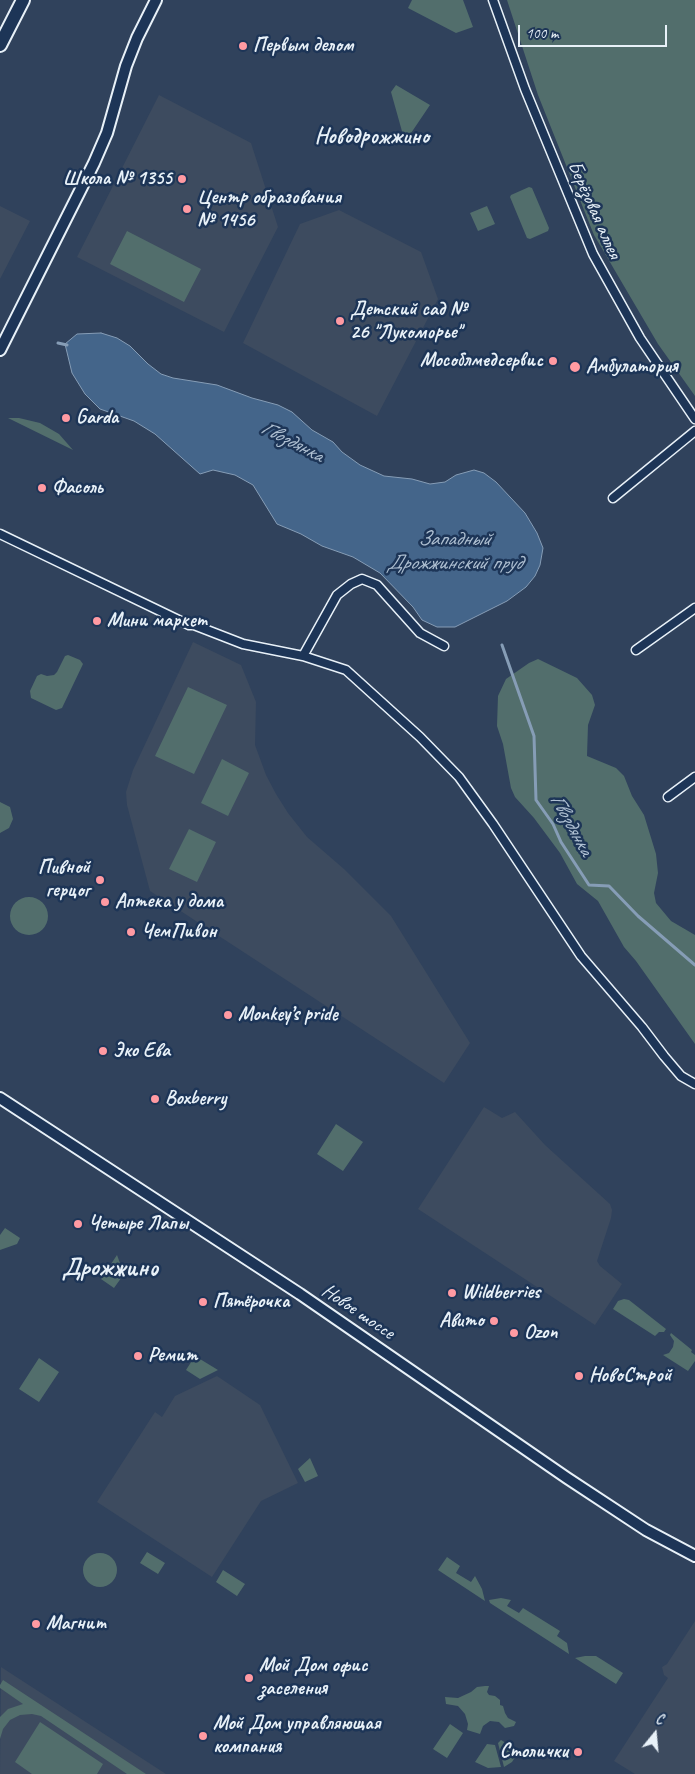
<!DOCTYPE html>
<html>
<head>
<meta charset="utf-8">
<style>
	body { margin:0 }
	#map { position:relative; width:695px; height:1774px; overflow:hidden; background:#30425c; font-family:Caveat,sans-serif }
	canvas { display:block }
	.north { position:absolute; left:630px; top:1709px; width:50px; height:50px; -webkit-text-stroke:4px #1d3557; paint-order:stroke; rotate:17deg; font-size:14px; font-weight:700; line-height:20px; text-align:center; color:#e8f1f8 }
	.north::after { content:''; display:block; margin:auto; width:18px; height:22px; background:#e8f1f8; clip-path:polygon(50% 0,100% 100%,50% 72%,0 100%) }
	.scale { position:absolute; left:518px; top:25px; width:149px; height:22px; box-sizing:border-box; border:2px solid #e8f1f8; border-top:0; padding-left:6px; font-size:15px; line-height:18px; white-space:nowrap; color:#e8f1f8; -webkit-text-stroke:4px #1d3557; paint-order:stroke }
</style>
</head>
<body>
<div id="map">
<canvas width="695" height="1774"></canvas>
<div class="north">С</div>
<div class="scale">100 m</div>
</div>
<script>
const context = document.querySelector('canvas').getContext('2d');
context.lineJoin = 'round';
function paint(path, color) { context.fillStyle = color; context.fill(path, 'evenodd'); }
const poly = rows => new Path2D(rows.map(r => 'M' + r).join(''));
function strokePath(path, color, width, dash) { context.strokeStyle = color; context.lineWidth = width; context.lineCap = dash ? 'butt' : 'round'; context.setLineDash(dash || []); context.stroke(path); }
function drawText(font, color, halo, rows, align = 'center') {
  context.font = font + ' Caveat,sans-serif'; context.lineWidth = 5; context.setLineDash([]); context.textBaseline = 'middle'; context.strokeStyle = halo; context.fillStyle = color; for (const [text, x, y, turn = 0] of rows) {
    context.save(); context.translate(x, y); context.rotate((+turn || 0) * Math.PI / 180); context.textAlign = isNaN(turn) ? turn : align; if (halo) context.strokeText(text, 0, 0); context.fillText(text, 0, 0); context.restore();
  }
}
paint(poly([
	[159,95,251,143,278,227,224,332,77,257],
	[0,206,30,221,0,279],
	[339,210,421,252,438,299,377,416,243,343,300,224],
	[193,642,241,665,256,702,255,745,266,775,276,794,288,813,307,837,344,869,391,916,470,1043,444,1083,150,891,127,805,126,792,133,770],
	[484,1107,502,1118,515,1112,545,1145,610,1204,612,1210,611,1218,597,1261,600,1266,622,1284,595,1325,418,1209],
	[217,1376,260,1405,298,1483,261,1501,212,1577,97,1502,155,1412,162,1417,175,1396],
	[695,1621,695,1774,635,1774,614,1761,668,1678,664,1675,662,1667,667,1664],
	[1,1667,166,1774,0,1774]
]), '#3d4b5f');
paint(poly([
	[412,0,463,0,473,27,456,33,408,8],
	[507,0,695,0,695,396,658,344,594,235,538,95],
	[396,85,430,105,405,142,391,92],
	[529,187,532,188,549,228,548,231,530,239,527,238,510,197,511,195],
	[487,206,495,224,478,231,470,213],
	[127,231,201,269,184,302,110,264],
	[8,418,19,418,40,423,59,434,73,450],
	[68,655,80,660,83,664,62,708,56,710,31,698,30,691,37,676,41,674,47,676,54,675,57,672,65,656],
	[538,659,577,678,592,695,595,705,588,725,587,756,616,768,624,776,632,796,644,815,656,854,658,873,654,893,656,903,671,921,695,935,695,1044,636,961,624,947,598,901,577,884,560,853,534,818,515,797,511,788,503,744,497,726,498,696,506,679,529,663],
	[188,687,227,705,194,774,155,756],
	[222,759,249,773,228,816,201,803],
	[0,802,10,807,13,819,9,828,0,833],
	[189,829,216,842,197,882,169,869],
	'10 916a19 19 0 1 1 38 0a19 19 0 1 1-38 0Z',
	[336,1124,363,1142,343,1171,317,1154],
	[5,1228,20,1238,17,1244,0,1250,0,1235],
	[117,1255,124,1274,114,1288,101,1279],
	[624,1299,629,1300,666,1329,664,1332,659,1332,655,1336,613,1309,618,1301],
	[671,1333,692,1350,691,1352,695,1355,695,1361,688,1371,663,1355,669,1353,673,1347,674,1341,670,1335],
	[195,1356,218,1370,200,1379,186,1370],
	[39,1358,59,1372,39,1402,19,1389],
	[310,1458,318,1476,305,1482,298,1469],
	[147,1552,165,1563,158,1574,140,1563],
	'83 1570a17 17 0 1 1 34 0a17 17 0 1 1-34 0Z',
	[447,1557,460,1566,456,1573,471,1582,475,1576,482,1589,485,1601,438,1570],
	[223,1570,245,1584,237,1596,216,1582],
	[501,1598,511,1600,507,1606,519,1613,523,1608,560,1631,557,1636,567,1643,569,1654,490,1603,489,1600],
	[585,1656,596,1656,623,1673,616,1684,575,1658],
	[3,1680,146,1774,127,1774,41,1716,32,1714,20,1715,10,1720,3,1729,0,1739,0,1717,8,1709,23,1704,0,1688,0,1685],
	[485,1686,489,1686,487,1692,489,1695,495,1696,500,1700,500,1705,503,1706,505,1713,508,1718,516,1722,514,1726,505,1728,499,1722,490,1721,483,1726,480,1734,467,1730,468,1724,465,1714,458,1706,446,1704,445,1697,458,1698,471,1692,477,1687],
	[40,1722,103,1764,97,1774,32,1774,15,1762],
	[450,1724,463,1733,447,1758,433,1749],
	[501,1740,519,1751,512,1762,504,1767,498,1743],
	[487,1744,495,1745,501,1767,488,1768,475,1762]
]), '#526e6c');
const water = poly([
	[101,333,117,338,130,346,148,364,161,374,173,378,217,385,252,398,278,405,292,412,312,430,333,442,342,452,360,465,384,476,412,479,430,484,445,482,456,475,474,470,484,473,496,482,525,513,537,533,543,548,540,565,535,576,526,587,507,601,455,627,437,627,422,620,413,607,380,573,353,557,322,546,301,534,277,524,253,485,235,475,213,470,200,474,155,434,134,421,100,409,85,394,72,373,65,344,77,334,101,333]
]);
paint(water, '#44658a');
strokePath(water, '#869db6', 1);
strokePath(poly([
	[58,343,67,345],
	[502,645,534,736,536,800,553,824,561,842,589,885,609,886,638,916,695,965]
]), '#869db6', 3);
const minor = poly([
	[493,0,525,89,593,254,640,338,695,419],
	[613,498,695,431],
	[0,534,189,625,194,625,243,644,303,656,346,670,420,737,459,777,493,824,581,956,642,1027,664,1056,681,1076,695,1084],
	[636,650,695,608],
	[303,656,337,595,351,584,362,579,377,585,420,633,444,646],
	[668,797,695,777]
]);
const tertiary = poly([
	[0,350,94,163,107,133,126,66,137,38,156,0],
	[0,1098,300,1294,567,1478,646,1530,695,1556]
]);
const primary = poly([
	[0,45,23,0]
]);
strokePath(minor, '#e8f1f8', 11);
strokePath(tertiary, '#e8f1f8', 14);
strokePath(primary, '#e8f1f8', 16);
strokePath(minor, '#1d3557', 8);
strokePath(tertiary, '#1d3557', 10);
strokePath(primary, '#1d3557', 12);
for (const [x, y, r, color] of [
	[243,46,5,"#ff9aa2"],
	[182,179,5,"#ff9aa2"],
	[187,209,5,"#ff9aa2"],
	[340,321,5,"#ff9aa2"],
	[553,361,5,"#ff9aa2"],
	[575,367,6,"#ff9aa2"],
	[66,418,5,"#ff9aa2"],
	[42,488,5,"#ff9aa2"],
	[97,621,5,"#ff9aa2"],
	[100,880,5,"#ff9aa2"],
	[105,902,5,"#ff9aa2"],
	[131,932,5,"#ff9aa2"],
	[228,1015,5,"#ff9aa2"],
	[103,1051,5,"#ff9aa2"],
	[155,1099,5,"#ff9aa2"],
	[78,1224,5,"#ff9aa2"],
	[452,1293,5,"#ff9aa2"],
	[203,1302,5,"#ff9aa2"],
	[494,1321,5,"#ff9aa2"],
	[514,1333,5,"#ff9aa2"],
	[138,1356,5,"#ff9aa2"],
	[579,1376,5,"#ff9aa2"],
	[36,1624,5,"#ff9aa2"],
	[249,1678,5,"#ff9aa2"],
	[203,1736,5,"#ff9aa2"],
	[578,1752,5,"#ff9aa2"]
]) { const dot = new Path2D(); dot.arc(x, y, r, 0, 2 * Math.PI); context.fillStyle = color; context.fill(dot); strokePath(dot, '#1d3557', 2); }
drawText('bold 20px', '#e8f1f8', '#1d3557', [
	["Первым делом",253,46],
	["Школа № 1355",172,179,"right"],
	["Центр образования",197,198],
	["№ 1456",197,221],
	["Детский сад №",350,310],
	["26 \"Лукоморье\"",350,333],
	["Мособлмедсервис",543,361,"right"],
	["Амбулатория",586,367],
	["Garda",76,418],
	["Фасоль",52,488],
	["Мини маркет",107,621],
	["Пивной",90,868,"right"],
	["герцог",90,891,"right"],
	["Аптека у дома",115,902],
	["ЧемПивон",141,932],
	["Monkey’s pride",238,1015],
	["Эко Ева",113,1051],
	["Boxberry",165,1099],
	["Четыре Лапы",88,1224],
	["Wildberries",462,1293],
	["Пятёрочка",213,1302],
	["Авито",484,1321,"right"],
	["Ozon",524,1333],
	["Ремит",148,1356],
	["НовоСтрой",589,1376],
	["Магнит",46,1624],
	["Мой Дом офис",259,1666],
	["заселения",259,1689],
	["Мой Дом управляющая",213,1724],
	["компания",213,1747],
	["Столички",568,1752,"right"]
], 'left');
drawText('20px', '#e8f1f8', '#1d3557', [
	["Берёзовая аллея",594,210,66],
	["Новое шоссе",358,1312,34]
]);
drawText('italic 21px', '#afc0d2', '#1d3557', [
	["Гвоздянка",292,442,27],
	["Западный",454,539],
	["Дрожжинский пруд",454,563],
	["Гвоздянка",571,825,61]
]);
drawText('bold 22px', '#e8f1f8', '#1d3557', [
	["Новодрожжино",372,137]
]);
drawText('bold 25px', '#e8f1f8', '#1d3557', [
	["Дрожжино",110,1268]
]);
</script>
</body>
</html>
